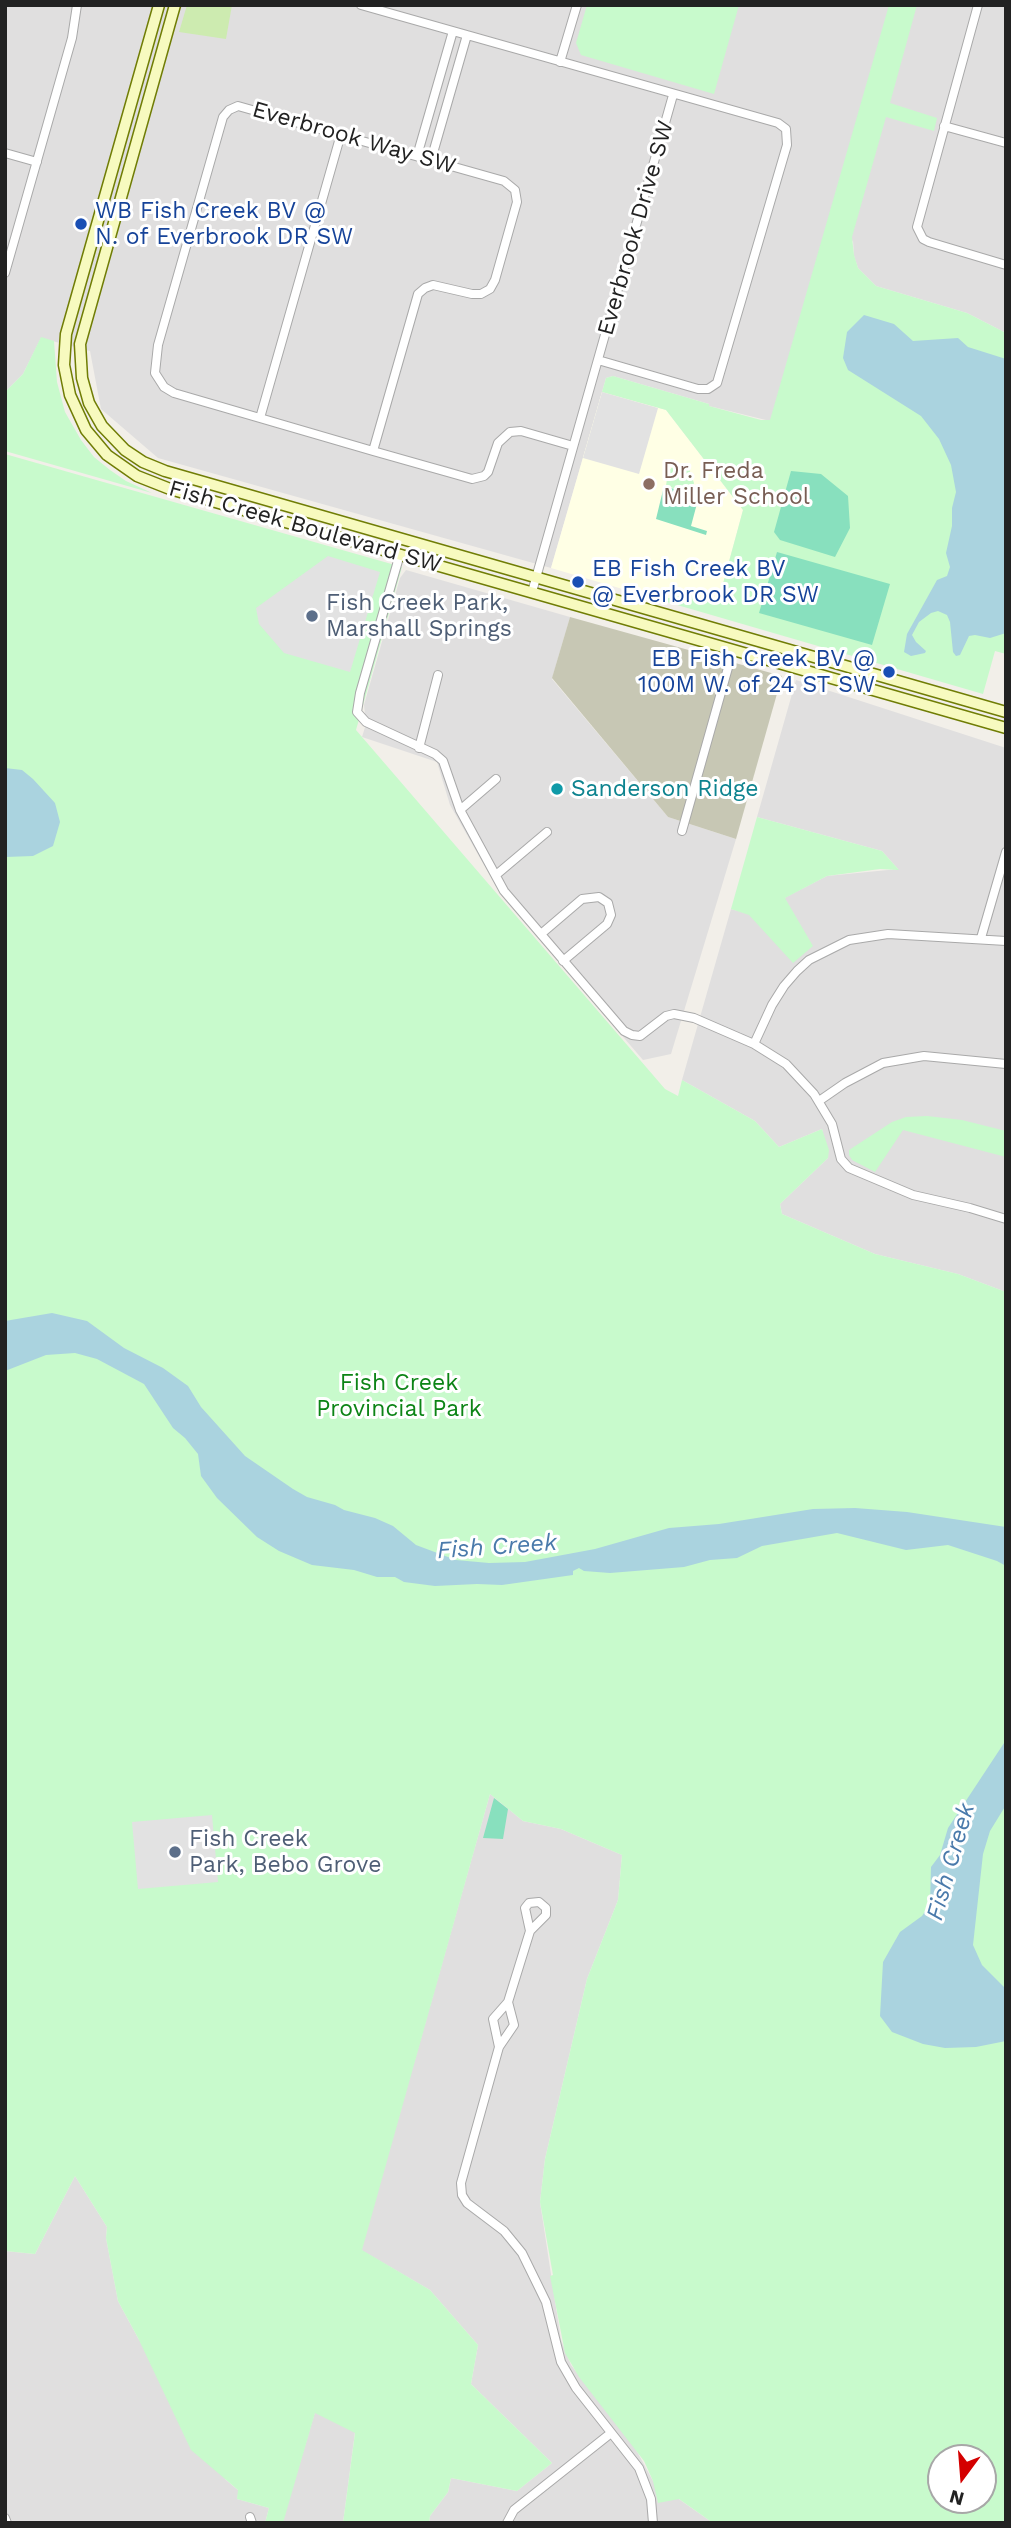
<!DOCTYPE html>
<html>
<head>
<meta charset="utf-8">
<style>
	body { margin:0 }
	#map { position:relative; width:1011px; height:2528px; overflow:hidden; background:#f2efe9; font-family:"Work Sans",sans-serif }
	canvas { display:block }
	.frame { position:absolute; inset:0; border:7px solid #222; pointer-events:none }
	.north { position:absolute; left:927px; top:2444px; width:70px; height:70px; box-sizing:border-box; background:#fff; border:2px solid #a7a7a7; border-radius:50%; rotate:196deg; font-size:19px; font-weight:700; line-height:28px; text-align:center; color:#222 }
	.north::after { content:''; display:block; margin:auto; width:24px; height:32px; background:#d40000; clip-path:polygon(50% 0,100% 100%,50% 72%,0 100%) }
</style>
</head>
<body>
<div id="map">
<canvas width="1011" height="2528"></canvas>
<div class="frame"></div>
<div class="north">N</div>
</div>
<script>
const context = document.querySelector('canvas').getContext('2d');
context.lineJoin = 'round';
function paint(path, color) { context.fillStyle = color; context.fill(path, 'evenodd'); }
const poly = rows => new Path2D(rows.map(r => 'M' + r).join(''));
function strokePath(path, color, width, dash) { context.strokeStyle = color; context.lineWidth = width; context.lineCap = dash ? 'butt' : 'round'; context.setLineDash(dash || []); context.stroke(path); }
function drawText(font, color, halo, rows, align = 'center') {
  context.font = font + ' "Work Sans",sans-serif'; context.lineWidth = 6; context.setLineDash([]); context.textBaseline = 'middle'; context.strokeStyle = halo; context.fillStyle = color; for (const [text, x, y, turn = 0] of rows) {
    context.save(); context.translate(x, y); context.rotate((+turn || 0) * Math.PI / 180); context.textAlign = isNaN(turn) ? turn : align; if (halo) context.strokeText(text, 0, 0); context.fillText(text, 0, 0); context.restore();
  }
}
paint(poly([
	[5,5,1006,5,1006,333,967,313,876,286,858,268,854,256,853,240,770,421,709,406,709,404,613,376,606,378,551,568,158,458,101,409,90,351,41,338,23,374,5,392],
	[406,570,570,617,552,679,668,817,736,839,671,1054,643,1060,501,895,450,805,437,762,362,737,366,724,364,705,400,578],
	[796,680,1006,748,1006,1292,958,1274,875,1254,782,1214,780,1204,828,1158,822,1129,779,1147,755,1121,682,1080,731,909,749,914,803,953,812,946,784,898,827,876,898,869,882,851,757,817],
	[490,1794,523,1821,561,1829,622,1855,618,1900,587,1979,545,2159,540,2202,561,2340,571,2365,634,2446,653,2481,713,2523,429,2523,430,2516,448,2492,451,2478,517,2491,552,2463,471,2384,478,2345,430,2290,361,2250],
	[75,2176,107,2227,106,2238,118,2301,138,2338,226,2480,239,2491,237,2499,269,2508,265,2523,5,2523,5,2251,35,2254],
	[315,2412,355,2432,343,2523,282,2523]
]), '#e0dfdf');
paint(poly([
	[602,392,666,410,743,510,718,602,687,594,660,600,551,568]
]), '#ffffe5');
paint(poly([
	[570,617,782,676,736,839,668,817,552,678]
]), '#c7c7b4');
paint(poly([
	[187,5,232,5,226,39,179,32]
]), '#cdebb0');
paint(poly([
	[587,5,739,5,714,94,581,55,576,43],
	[889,5,917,5,890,103,937,118,934,131,886,117,852,237,854,255,858,268,876,286,967,313,1006,333,1006,654,995,651,983,694,660,600,687,594,718,602,743,510,666,410,602,392,606,378,613,376,709,404,709,406,761,420,770,420],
	[41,337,54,341,57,382,65,412,81,440,94,457,110,470,126,481,152,493,5,451,5,392,23,374],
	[5,454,402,567,356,730,665,1089,678,1096,682,1080,755,1121,779,1147,822,1129,829,1150,828,1158,780,1204,782,1214,875,1254,958,1274,1006,1292,1006,2523,713,2523,679,2499,658,2503,653,2481,644,2461,579,2377,565,2353,550,2276,553,2275,540,2202,545,2159,587,1979,618,1900,622,1855,561,1829,523,1821,490,1794,362,2250,430,2290,478,2345,471,2384,552,2463,517,2491,451,2478,448,2492,430,2516,429,2523,343,2523,355,2433,315,2413,283,2523,265,2523,269,2508,237,2499,238,2490,191,2450,138,2338,118,2301,106,2238,107,2227,75,2176,35,2254,5,2251],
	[941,2458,983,2458,983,2500,941,2500],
	[675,465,688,466,694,483,691,493,666,486,668,471],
	[757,817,882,851,899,870,880,869,827,876,785,898,813,946,793,963,749,915,731,909],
	[927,1116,962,1120,1006,1131,1006,1157,903,1130,875,1172,852,1160,849,1155,849,1150,892,1122,906,1117]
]), '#c8facc');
paint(poly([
	[791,471,821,474,848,496,850,528,835,557,780,540,774,532],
	[664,486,699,496,691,526,707,531,706,535,656,519],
	[777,552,890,584,872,645,759,613],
	[494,1798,508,1809,503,1839,483,1838]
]), '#88e0be');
paint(poly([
	[602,392,658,408,639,474,583,458],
	[328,556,380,572,350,672,284,653,259,624,256,608],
	[212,1815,218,1882,138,1889,132,1822]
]), '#e2e2e2');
paint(poly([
	[864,315,894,324,913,341,958,338,968,347,1006,359,1006,633,990,638,975,635,969,636,960,655,956,656,953,652,950,622,947,615,938,611,931,613,919,622,912,635,916,642,926,651,925,653,911,656,904,652,907,634,937,580,947,576,950,567,946,553,952,526,952,508,956,492,951,465,939,439,921,416,848,370,843,358,847,332],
	[5,768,22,770,33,779,55,803,60,822,53,846,33,856,5,857],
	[52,1313,87,1321,124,1348,163,1368,188,1386,201,1407,245,1456,293,1489,307,1497,335,1505,344,1510,375,1518,393,1526,416,1545,456,1560,489,1563,525,1562,595,1549,669,1528,719,1524,813,1509,855,1508,907,1512,1006,1527,1006,1566,997,1561,948,1545,906,1550,837,1533,762,1546,737,1558,710,1560,684,1567,610,1573,584,1571,579,1568,573,1571,573,1575,502,1585,477,1584,435,1586,404,1582,395,1577,377,1577,354,1570,312,1565,279,1551,257,1537,217,1498,201,1476,198,1454,185,1438,173,1428,144,1384,97,1359,75,1353,46,1355,5,1371,5,1321],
	[1006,1740,1006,1805,990,1831,983,1854,973,1945,982,1965,1006,1989,1006,2041,976,2047,945,2048,923,2044,892,2032,880,2016,883,1962,900,1932,922,1916,930,1904,931,1867,940,1855,948,1828]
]), '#aad3df');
const minor = poly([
	[361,5,778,123,786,129,787,145,717,383,708,389,698,389,598,360],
	[978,5,917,227,923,239,929,242,1006,265],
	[560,62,577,5],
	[944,126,1006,143],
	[5,153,37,162],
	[417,156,453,31],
	[431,160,467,35],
	[5,273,72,38,77,5],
	[260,418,341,134],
	[373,451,418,294,425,288,433,285,472,294,481,294,490,289,495,280,517,202,515,190,504,181,238,106,229,110,223,117,158,345,155,373,164,387,174,393,373,451,472,479,484,476,488,472,498,443,510,432,521,431,573,446],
	[400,554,360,693,357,712,366,722,435,754,443,761,460,810,504,891,624,1031,632,1035,640,1036,666,1016,674,1014,694,1018,754,1044,786,1064,814,1094,832,1124,841,1159,849,1168,913,1195,970,1208,1006,1219],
	[532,592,673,95],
	[419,748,438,675],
	[460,810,496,779],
	[682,831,733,650],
	[496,875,547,832],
	[541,934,582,899,599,897,608,903,611,915,607,924,563,961],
	[981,938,1006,852],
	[754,1044,772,1005,784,986,797,971,809,960,849,940,888,934,1006,941],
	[819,1101,845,1083,883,1063,924,1056,1006,1064],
	[508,2002,514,2025,499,2047,461,2183,462,2195,467,2203,504,2231,522,2253,546,2302,561,2362,576,2388,639,2468,651,2499,653,2523],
	[499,2047,493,2019,508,2002,530,1931,546,1915,546,1908,539,1902,529,1903,525,1908,530,1931],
	[250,2517,252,2523],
	[5,2518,7,2523],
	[507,2523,514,2510,611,2433]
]);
const secondary = poly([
	[159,5,66,334,64,365,70,395,86,430,107,455,137,476,170,489,1006,728],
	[175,5,80,344,82,378,89,403,102,426,125,450,143,462,165,471,1006,712]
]);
strokePath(minor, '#a9a9a9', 10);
strokePath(secondary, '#707d05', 13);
strokePath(minor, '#fff', 8);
strokePath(secondary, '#f7fabf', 10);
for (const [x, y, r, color] of [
	[81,224,7,"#1a4fb4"],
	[649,484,7,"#8d6e63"],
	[578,582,7,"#1a4fb4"],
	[312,616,7,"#5c6f8a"],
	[889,672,7,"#1a4fb4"],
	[557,789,7,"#0f9aa8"],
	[175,1852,7,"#5c6f8a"]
]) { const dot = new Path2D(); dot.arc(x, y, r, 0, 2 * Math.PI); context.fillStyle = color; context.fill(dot); strokePath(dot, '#fff', 2.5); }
drawText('23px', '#222', '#fff', [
	["Everbrook Way SW",354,138,16],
	["Everbrook Drive SW",636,228,-74],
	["Fish Creek Boulevard SW",305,527,16]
]);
drawText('23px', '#164399', '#fff', [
	["WB Fish Creek BV @",95,211],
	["N. of Everbrook DR SW",95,237],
	["EB Fish Creek BV",592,569],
	["@ Everbrook DR SW",592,595],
	["EB Fish Creek BV @",875,659,"right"],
	["100M W. of 24 ST SW",875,685,"right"]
], 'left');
drawText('23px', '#785e54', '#fff', [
	["Dr. Freda",663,471],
	["Miller School",663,497]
], 'left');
drawText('23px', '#4e5e75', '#fff', [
	["Fish Creek Park,",326,603],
	["Marshall Springs",326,629],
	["Fish Creek",189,1839],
	["Park, Bebo Grove",189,1865]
], 'left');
drawText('23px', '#0d838f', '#fff', [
	["Sanderson Ridge",571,789]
], 'left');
drawText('23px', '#0c8416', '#fff', [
	["Fish Creek",399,1383],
	["Provincial Park",399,1409]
]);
drawText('italic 24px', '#4a7aab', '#fff', [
	["Fish Creek",497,1547,-4],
	["Fish Creek",951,1862,-74]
]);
</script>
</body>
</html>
